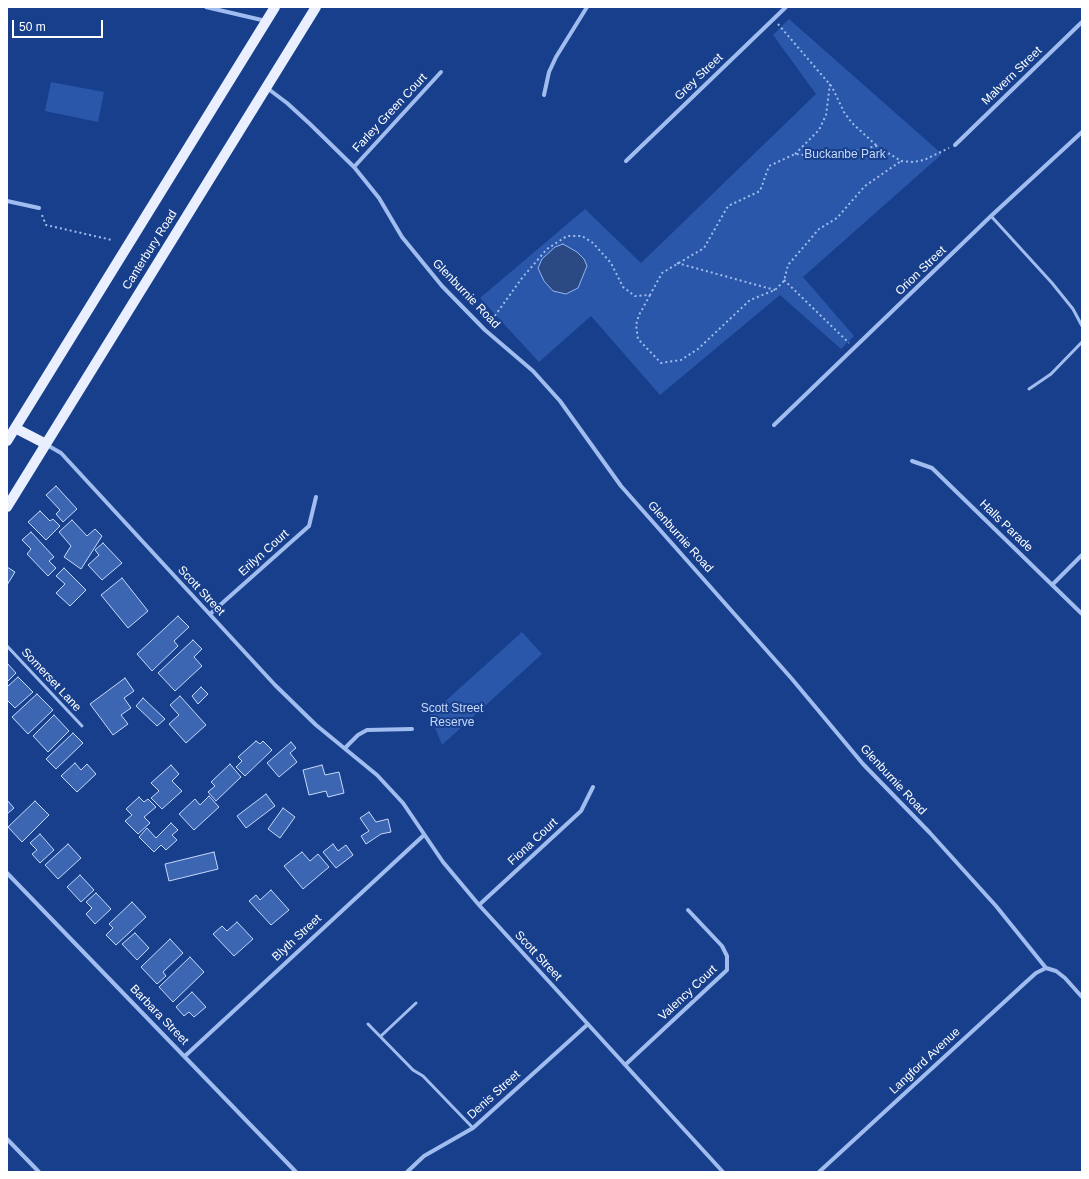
<!DOCTYPE html>
<html>
<head>
<meta charset="utf-8">
<style>
	body { margin:0 }
	#map { position:relative; width:1089px; height:1179px; overflow:hidden; background:#173f8c; font-family:Helvetica,sans-serif }
	canvas { display:block }
	.frame { position:absolute; inset:0; border:8px solid #fff; pointer-events:none }
	.scale { position:absolute; left:12px; top:20px; width:91px; height:18px; box-sizing:border-box; border:2px solid #fff; border-top:0; padding-left:5px; font-size:12px; line-height:14px; white-space:nowrap; color:#fff; -webkit-text-stroke:3px #173f8c; paint-order:stroke }
</style>
</head>
<body>
<div id="map">
<canvas width="1089" height="1179"></canvas>
<div class="frame"></div>
<div class="scale">50 m</div>
</div>
<script>
const context = document.querySelector('canvas').getContext('2d');
context.lineJoin = 'round';
function paint(path, color) { context.fillStyle = color; context.fill(path, 'evenodd'); }
const poly = rows => new Path2D(rows.map(r => 'M' + r).join(''));
function strokePath(path, color, width, dash) { context.strokeStyle = color; context.lineWidth = width; context.lineCap = dash ? 'butt' : 'round'; context.setLineDash(dash || []); context.stroke(path); }
function drawText(font, color, halo, rows, align = 'center') {
  context.font = font + ' Helvetica,sans-serif'; context.lineWidth = 4; context.setLineDash([]); context.textBaseline = 'middle'; context.strokeStyle = halo; context.fillStyle = color; for (const [text, x, y, turn = 0] of rows) {
    context.save(); context.translate(x, y); context.rotate((+turn || 0) * Math.PI / 180); context.textAlign = isNaN(turn) ? turn : align; if (halo) context.strokeText(text, 0, 0); context.fillText(text, 0, 0); context.restore();
  }
}
paint(poly([
	[789,19,942,154,803,277,854,336,841,349,780,295,660,395,591,316,539,362,480,298,585,209,641,263,816,94,773,35],
	[51,82,104,92,98,122,45,111],
	[522,632,542,654,442,745,430,715]
]), '#2a57aa');
const water = poly([
	[563,244,577,252,584,259,587,266,578,288,566,294,553,291,544,281,538,268,542,259,555,247,563,244]
]);
paint(water, '#2b4982');
strokePath(water, '#94b6f1', 1);
const building = poly([
	[56,486,77,509,63,522,56,514,60,510,46,495,56,486],
	[40,511,50,521,53,519,60,526,46,540,28,522,40,511],
	[72,520,87,536,95,529,102,536,81,569,64,557,71,546,59,532,72,520],
	[31,532,54,557,49,561,56,568,48,576,27,554,31,549,22,540,31,532],
	[103,543,122,563,102,580,88,565,99,555,95,550,103,543],
	[7,567,15,572,7,585,7,567],
	[64,568,86,590,70,606,56,593,65,584,56,576,64,568],
	[122,578,148,611,128,628,101,595,122,578],
	[178,616,189,627,174,641,178,646,152,671,137,654,178,616],
	[193,640,202,649,194,657,202,666,175,691,158,673,193,640],
	[7,663,16,673,7,682,7,663],
	[18,677,33,692,15,708,7,700,7,687,18,677],
	[125,678,134,691,124,698,131,708,121,715,128,724,113,735,90,704,125,678],
	[201,687,208,694,198,704,192,696,201,687],
	[37,694,53,710,28,734,12,717,37,694],
	[180,696,206,725,186,743,169,724,179,715,170,705,180,696],
	[143,698,165,719,157,726,136,706,143,698],
	[54,715,69,731,48,752,33,736,54,715],
	[73,733,83,743,56,769,46,759,73,733],
	[256,741,260,744,263,741,272,750,245,776,236,767,242,761,238,757,256,741],
	[291,742,296,748,290,753,297,762,279,777,267,763,291,742],
	[75,763,81,770,87,764,96,774,77,792,61,776,75,763],
	[230,764,241,777,216,801,208,792,215,786,211,782,230,764],
	[171,765,179,774,172,781,182,791,162,809,151,798,159,791,151,783,171,765],
	[322,765,325,775,339,772,344,793,328,797,326,791,309,795,303,770,322,765],
	[266,794,275,806,246,828,237,816,266,794],
	[209,796,219,807,194,830,179,814,195,799,200,805,209,796],
	[139,797,144,802,148,799,156,807,144,817,150,823,138,834,125,821,132,815,126,809,139,797],
	[7,800,14,808,7,814,7,800],
	[35,801,49,815,22,842,8,827,35,801],
	[283,808,295,817,280,838,268,829,283,808],
	[369,812,376,822,388,819,391,832,381,834,366,844,361,836,369,831,360,818,369,812],
	[171,823,178,830,172,835,177,840,166,850,161,845,154,852,139,837,147,828,156,838,171,823],
	[40,834,54,850,40,863,32,854,37,850,30,843,40,834],
	[68,844,81,858,58,879,45,865,68,844],
	[333,844,338,851,346,845,353,855,336,868,323,852,333,844],
	[214,852,218,869,169,881,165,864,214,852],
	[302,852,310,861,318,854,329,867,303,889,284,866,302,852],
	[80,875,94,890,81,902,67,887,80,875],
	[271,890,289,910,271,925,249,901,256,895,260,900,271,890],
	[96,893,111,909,95,924,86,914,92,908,86,902,96,893],
	[132,902,146,917,116,945,106,935,113,928,109,924,132,902],
	[237,922,253,939,234,956,213,934,222,926,227,931,237,922],
	[135,933,149,948,137,960,122,944,135,933],
	[170,939,183,953,163,972,166,976,157,984,141,967,170,939],
	[190,957,204,972,173,1002,159,987,190,957],
	[192,992,206,1007,194,1017,189,1012,184,1016,176,1007,192,992]
]);
paint(building, '#3c65b2');
strokePath(building, '#c7d9fa', 1);
strokePath(poly([
	[778,24,832,87,844,112,852,123,877,146],
	[795,154,819,130,826,115,830,84],
	[42,215,46,225,112,240],
	[677,263,775,290],
	[784,280,849,343],
	[650,295,639,315,636,325,638,339,661,363,681,360,698,349,750,300,775,290,784,281,788,265,819,229,837,218,865,186,901,161],
	[489,324,522,278,547,249,567,236,582,236,593,243,611,263,623,287,635,296,650,295,662,273,704,248,728,206,760,191,769,166,795,154,824,157,877,146,901,161,913,162,924,160,949,148]
]), '#a1bdef', 2, [2, 3]);
strokePath(poly([
	[991,216,1052,283,1073,309,1082,326],
	[1029,389,1051,374,1082,342],
	[7,646,82,726],
	[368,1024,413,1070,423,1076,473,1128],
	[381,1036,416,1003]
]), '#a1bdef', 3);
strokePath(poly([
	[206,7,266,21],
	[267,88,287,103,310,124,354,167,379,198,402,237,442,286,485,330,533,371,560,401,621,486,792,679,863,764,930,833,996,906,1046,968,1056,971,1065,978,1082,997],
	[544,95,549,72,556,57,587,7],
	[955,145,1082,22],
	[626,161,786,7],
	[354,167,441,72],
	[7,201,39,208],
	[774,425,991,216,1082,132],
	[47,445,61,453,275,685,316,725,377,775,403,803,443,862,479,905,723,1172],
	[912,461,932,468,1082,614],
	[1052,585,1082,555],
	[210,614,309,526,316,497],
	[345,748,358,735,367,730,412,729],
	[7,873,296,1172],
	[479,905,581,811,593,787],
	[185,1056,424,835],
	[625,1065,727,970,727,956,722,946,688,910],
	[7,1139,39,1172],
	[407,1172,424,1156,473,1128,588,1024],
	[819,1172,1026,982,1036,973,1046,968]
]), '#a1bdef', 4);
strokePath(poly([
	[15,428,46,444],
	[7,441,275,7],
	[7,507,316,7]
]), '#e9efff', 10);
drawText('12px', '#fff', '#173f8c', [
	["Malvern Street",1012,76,-44],
	["Grey Street",699,77,-44],
	["Farley Green Court",390,113,-47],
	["Canterbury Road",150,250,-58],
	["Orion Street",921,271,-44],
	["Glenburnie Road",466,294,46],
	["Halls Parade",1006,526,44],
	["Glenburnie Road",680,537,48],
	["Erilyn Court",264,553,-42],
	["Scott Street",201,591,47],
	["Somerset Lane",51,680,47],
	["Glenburnie Road",893,780,47],
	["Fiona Court",533,842,-43],
	["Blyth Street",297,938,-43],
	["Scott Street",538,956,47],
	["Valency Court",688,993,-43],
	["Barbara Street",159,1015,46],
	["Langford Avenue",925,1061,-43],
	["Denis Street",494,1095,-42]
]);
drawText('12px', '#c7d9fa', '#173f8c', [
	["Buckanbe Park",845,155],
	["Scott Street",452,709],
	["Reserve",452,723]
]);
</script>
</body>
</html>
